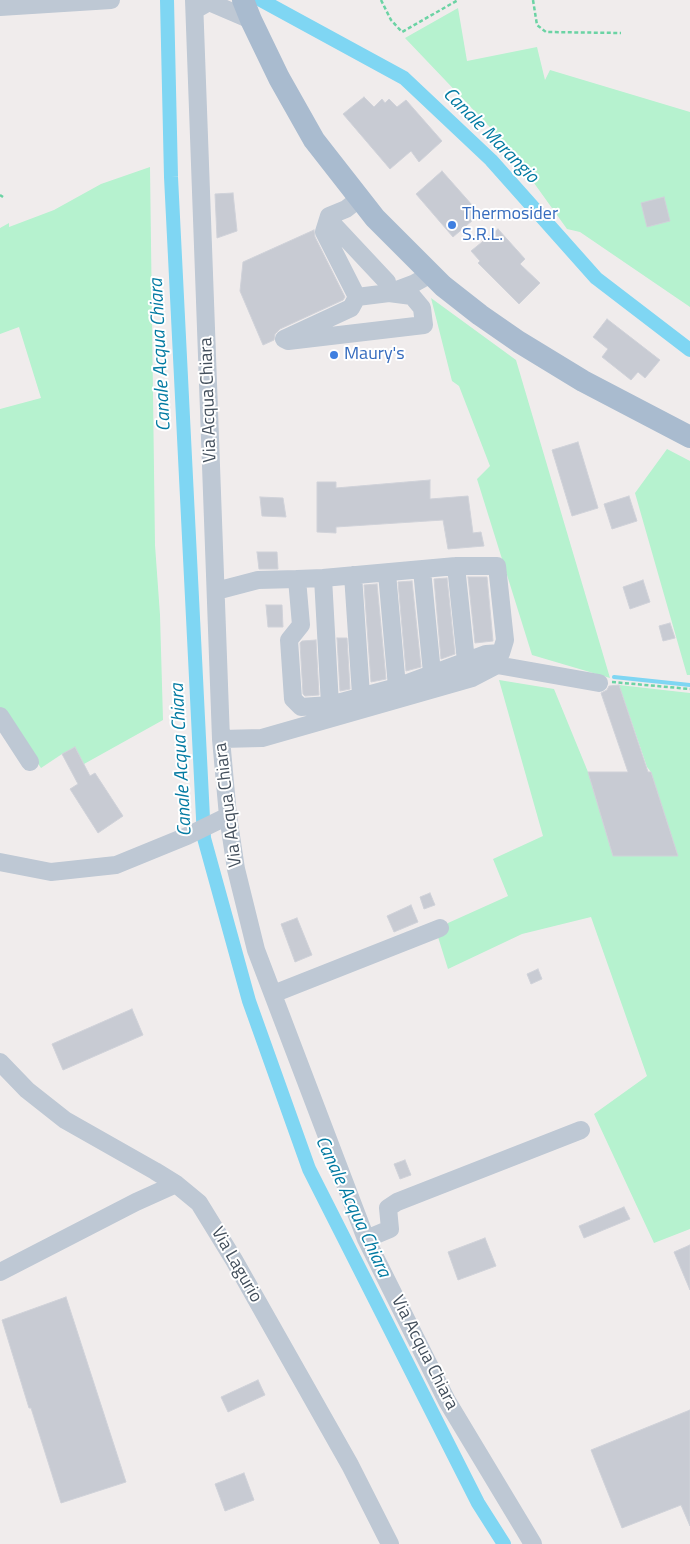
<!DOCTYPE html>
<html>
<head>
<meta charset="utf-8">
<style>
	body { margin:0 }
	canvas { display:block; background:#f0ecec }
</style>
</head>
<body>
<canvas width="690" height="1544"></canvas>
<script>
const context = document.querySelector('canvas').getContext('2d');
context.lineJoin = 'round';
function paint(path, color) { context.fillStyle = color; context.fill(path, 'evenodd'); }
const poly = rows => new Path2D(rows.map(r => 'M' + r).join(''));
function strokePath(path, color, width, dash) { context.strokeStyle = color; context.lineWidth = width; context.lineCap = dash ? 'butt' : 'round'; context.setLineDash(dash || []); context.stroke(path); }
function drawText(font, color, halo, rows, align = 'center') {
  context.font = font + ' "Titillium Web",sans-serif'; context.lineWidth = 4; context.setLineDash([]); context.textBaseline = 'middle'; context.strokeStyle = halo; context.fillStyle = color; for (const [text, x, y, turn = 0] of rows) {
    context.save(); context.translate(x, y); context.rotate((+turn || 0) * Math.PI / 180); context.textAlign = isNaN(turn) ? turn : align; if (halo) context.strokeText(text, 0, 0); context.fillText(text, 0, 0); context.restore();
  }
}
paint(poly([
	[458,8,467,61,537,47,545,80,550,70,690,112,690,307,580,232,567,229,506,144,405,38],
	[150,167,155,545,160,615,163,720,84,764,75,747,62,754,41,768,0,707,0,409,41,398,19,327,0,334,0,228,9,223,9,227,54,210,101,184],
	[431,298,516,360,610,678,532,655,477,479,490,466,459,386,452,381],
	[667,449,690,461,690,675,687,675,635,493],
	[499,680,554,689,588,772,613,856,678,856,651,772,647,767,619,685,690,693,690,1229,654,1243,594,1114,647,1076,591,917,522,934,448,969,438,937,448,923,508,896,493,859,543,836]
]), '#b6f2cf');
strokePath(poly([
	[614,677,690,685]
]), '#7fd6f3', 4);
strokePath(poly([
	[167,0,171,177,204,838,249,1001,309,1169,478,1503,504,1544],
	[261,0,404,78,491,160,596,278,690,350]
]), '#7fd6f3', 14);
const building = poly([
	[364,97,374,107,382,99,385,103,389,99,397,107,406,100,442,141,419,162,411,151,390,169,343,114,364,97],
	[442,171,480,214,453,237,416,194,442,171],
	[233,193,237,231,217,238,215,194,233,193],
	[664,197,670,221,647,227,641,203,664,197],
	[498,229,525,259,520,264,540,283,519,304,478,263,480,261,471,251,498,229],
	[314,230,315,237,345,297,343,300,280,329,275,334,274,340,263,345,240,291,243,262,314,230],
	[607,319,660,360,645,378,638,372,631,380,602,357,608,349,593,337,607,319],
	[578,442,598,508,572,516,552,450,578,442],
	[430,480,430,499,468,496,473,533,481,532,484,546,448,549,443,520,336,527,336,533,317,532,317,482,336,482,336,488,430,480],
	[629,496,637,521,612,529,604,504,629,496],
	[260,497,283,498,286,517,262,516,260,497],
	[257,552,277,552,278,569,259,569,257,552],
	[468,577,487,577,493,641,475,643,468,577],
	[447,578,455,654,441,659,434,579,447,578],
	[643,580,650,602,630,609,623,587,643,580],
	[412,581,421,667,406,671,398,582,412,581],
	[377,584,386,679,371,682,364,585,377,584],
	[266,605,282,605,283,627,268,627,266,605],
	[670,623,675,638,663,641,659,626,670,623],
	[337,638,347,638,350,689,340,691,337,638],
	[316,640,319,695,305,696,303,694,300,643,302,641,316,640],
	[619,685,648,772,651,772,678,856,613,856,588,772,628,772,601,693,607,690,609,686,619,685],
	[75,747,90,776,95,773,123,816,98,833,70,789,78,784,62,754,75,747],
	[430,893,435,905,424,909,420,897,430,893],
	[411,905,418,922,394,932,387,916,411,905],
	[297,918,312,955,295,962,281,924,297,918],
	[538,969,542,979,531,984,527,974,538,969],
	[132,1009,143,1035,63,1070,52,1044,132,1009],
	[405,1160,411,1175,400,1179,394,1164,405,1160],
	[624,1207,630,1219,584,1238,579,1226,624,1207],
	[485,1238,496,1266,458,1280,448,1252,485,1238],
	[690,1245,690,1290,674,1252,690,1245],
	[66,1297,126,1482,61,1503,31,1408,29,1408,2,1320,66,1297],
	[258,1380,265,1395,228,1412,221,1397,258,1380],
	[690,1410,690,1526,681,1505,622,1528,591,1450,690,1410],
	[244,1473,254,1500,225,1511,215,1484,244,1473]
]);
paint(building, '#c8cbd3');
strokePath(building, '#d0d2d9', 1);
strokePath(poly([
	[381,0,391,20,402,32,458,0],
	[533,0,537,25,546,32,621,33],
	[0,195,3,197],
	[612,682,690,689]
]), '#6bd3a4', 2.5, [4, 2.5]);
strokePath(poly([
	[194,0,221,739,228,816,236,869,256,950,366,1239,447,1401,533,1544],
	[0,7,111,0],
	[195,10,209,2,251,20],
	[360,198,346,209,329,216,324,232,357,297,389,293,413,284,431,274],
	[328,219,387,282,389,293,412,296,422,308,424,325,288,341,284,339,351,308,357,297],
	[456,566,466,661],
	[422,570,432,673],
	[387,573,397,687],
	[353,575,361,695],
	[323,578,330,705],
	[216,591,258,580,297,579,323,578,456,566,497,566,505,640,501,653,486,654,397,687,330,705,301,707,293,699,289,640,301,625,297,579],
	[0,716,30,762],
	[221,739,262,738,472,678,497,665,599,683],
	[0,862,51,872,116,865,187,836,228,816],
	[273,994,440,928],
	[0,1062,27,1090,65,1120,155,1171,176,1184,199,1203,234,1260,350,1465,390,1544],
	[366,1239,390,1229,388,1208,397,1202,581,1130],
	[0,1272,136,1202,176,1184]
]), '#bec8d4', 18);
strokePath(poly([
	[243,0,251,20,279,78,314,140,375,218,443,286,480,315,519,342,583,381,690,437]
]), '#a9bbcf', 22);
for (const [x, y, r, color] of [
	[452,225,5,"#3f7fe0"],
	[334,355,5,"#3f7fe0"]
]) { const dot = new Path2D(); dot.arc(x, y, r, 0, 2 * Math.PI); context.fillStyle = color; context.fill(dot); strokePath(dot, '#fff', 2); }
drawText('18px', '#366cbe', '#fff', [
	["Thermosider",462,215],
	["S.R.L.",462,236],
	["Maury's",344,355]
], 'left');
drawText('18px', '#434f5c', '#fff', [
	["Via Acqua Chiara",209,400,-92],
	["Via Acqua Chiara",229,805,-97],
	["Via Lagurio",236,1265,60],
	["Via Acqua Chiara",424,1353,63]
]);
drawText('italic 19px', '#027aa2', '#fff', [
	["Canale Marangio",490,136,45],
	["Canale Acqua Chiara",161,355,-93],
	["Canale Acqua Chiara",182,760,-93],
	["Canale Acqua Chiara",352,1207,65]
]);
</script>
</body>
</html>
